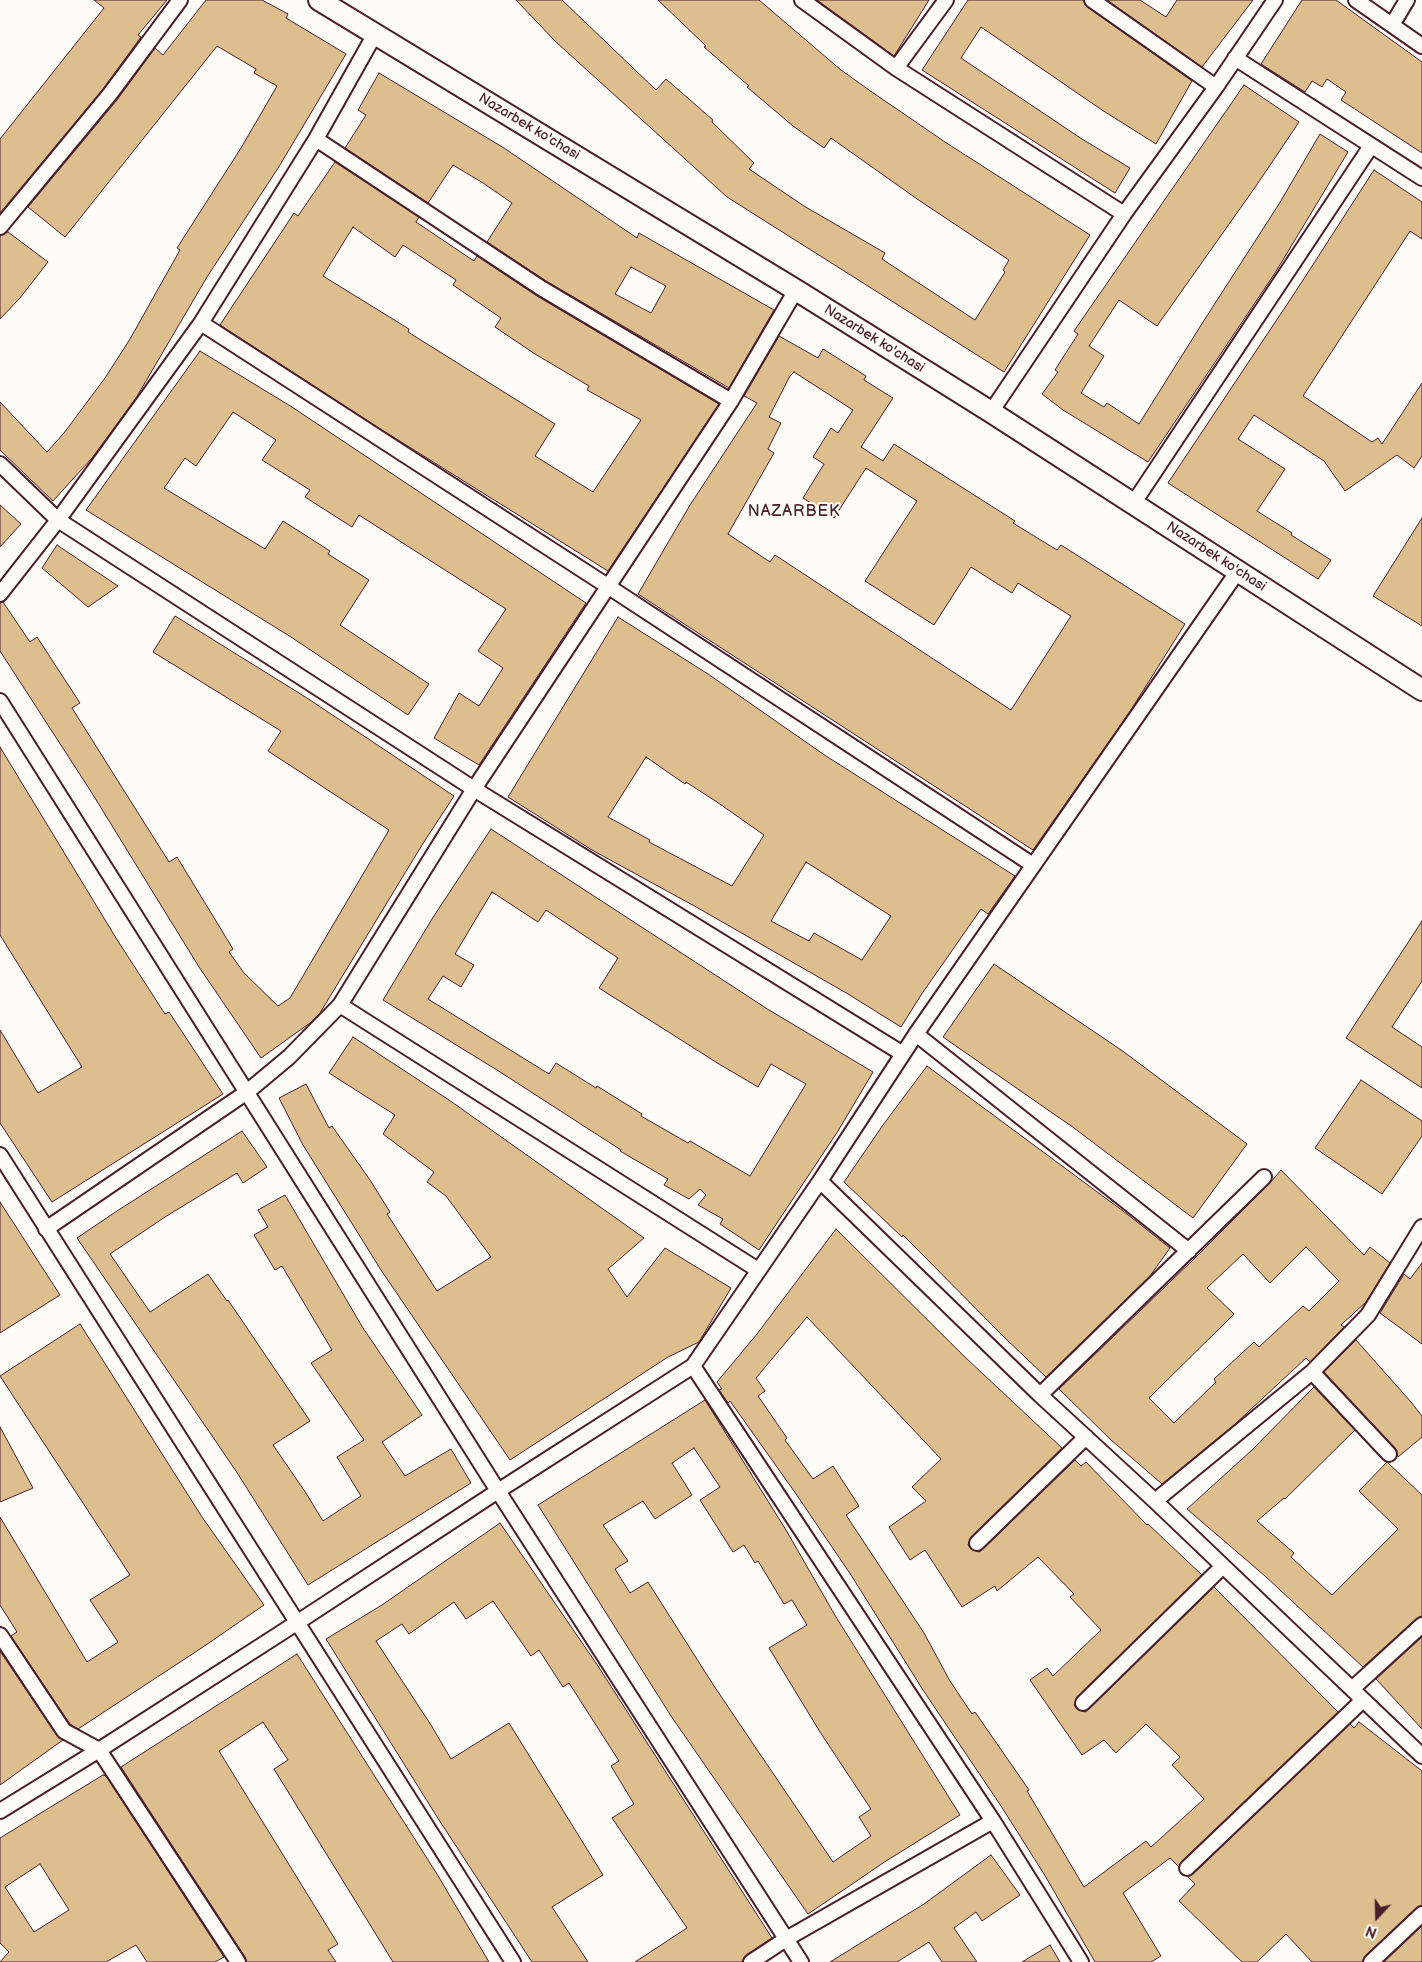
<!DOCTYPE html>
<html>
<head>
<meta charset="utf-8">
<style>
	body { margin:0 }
	#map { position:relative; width:1422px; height:1962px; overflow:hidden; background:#fdfcf7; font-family:"Balsamiq Sans",sans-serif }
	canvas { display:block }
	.north { position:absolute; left:1352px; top:1892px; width:50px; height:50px; -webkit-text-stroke:4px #fdfcf7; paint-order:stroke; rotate:201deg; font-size:14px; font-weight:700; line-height:20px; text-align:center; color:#4a1f2b }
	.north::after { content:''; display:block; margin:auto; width:18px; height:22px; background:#4a1f2b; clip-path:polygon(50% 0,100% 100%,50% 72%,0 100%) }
</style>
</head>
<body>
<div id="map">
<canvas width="1422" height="1962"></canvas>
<div class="north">N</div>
</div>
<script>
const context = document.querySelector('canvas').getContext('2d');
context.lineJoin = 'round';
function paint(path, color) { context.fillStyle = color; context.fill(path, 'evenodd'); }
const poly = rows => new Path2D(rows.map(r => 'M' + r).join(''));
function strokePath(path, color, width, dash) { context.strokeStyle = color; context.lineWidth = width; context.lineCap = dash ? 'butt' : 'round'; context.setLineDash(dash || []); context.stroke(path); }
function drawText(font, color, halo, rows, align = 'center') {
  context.font = font + ' "Balsamiq Sans",sans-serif'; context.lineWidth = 4; context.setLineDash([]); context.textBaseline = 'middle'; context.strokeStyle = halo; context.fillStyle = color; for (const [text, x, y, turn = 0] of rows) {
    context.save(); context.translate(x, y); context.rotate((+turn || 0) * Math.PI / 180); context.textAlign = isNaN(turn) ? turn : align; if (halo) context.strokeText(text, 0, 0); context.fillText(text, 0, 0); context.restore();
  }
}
const building = poly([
	[94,0,167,0,138,35,141,37,103,89,0,213,0,139,104,8,94,0],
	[206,0,262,0,288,14,286,18,346,54,280,165,207,277,136,398,92,458,53,501,0,450,0,402,47,452,64,433,105,378,130,339,180,250,177,248,241,148,277,86,254,73,256,69,217,46,65,237,28,207,117,100,155,48,163,55,206,0],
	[516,0,562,0,656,90,666,79,713,120,712,122,754,163,749,169,804,206,885,253,882,259,975,320,1005,272,1003,270,1009,260,920,201,831,138,824,148,793,126,747,87,749,86,704,47,706,46,658,0,759,0,841,70,869,90,945,142,1090,235,1004,372,727,197,556,42,516,0],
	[817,0,929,0,894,56,817,0],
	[968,0,1083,0,1087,7,1192,81,1156,144,1102,110,981,27,961,58,1082,139,1130,168,1115,193,922,70,968,0],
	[1107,0,1140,0,1166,17,1177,0,1253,0,1202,67,1107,0],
	[1302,0,1336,0,1422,62,1422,153,1341,100,1346,92,1327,79,1322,87,1312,81,1305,92,1261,64,1302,0],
	[379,73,504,148,637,238,639,233,774,310,729,388,546,281,487,242,512,203,483,183,453,165,428,203,345,148,366,115,358,110,379,73],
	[631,267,666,286,651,313,615,294,631,267],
	[1244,85,1299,122,1256,186,1157,326,1119,300,1089,346,1104,356,1081,393,1104,407,1107,403,1139,424,1203,322,1279,204,1320,134,1348,152,1275,273,1148,462,1063,410,1042,394,1058,372,1055,370,1078,334,1074,331,1244,85],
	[335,162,419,217,416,222,474,261,477,256,537,296,719,404,608,571,382,430,220,325,294,213,298,216,335,162],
	[353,227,395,257,403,245,456,280,453,285,501,318,495,327,535,354,589,386,587,390,641,420,593,492,535,456,555,424,408,332,409,329,323,276,353,227],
	[1374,170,1422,202,1422,239,1410,231,1303,396,1372,442,1378,438,1382,444,1422,383,1422,456,1414,468,1397,455,1345,491,1324,461,1254,415,1238,439,1285,469,1257,511,1292,533,1291,535,1331,560,1318,579,1168,483,1294,294,1374,170],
	[8,232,48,262,20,298,0,319,0,236,8,232],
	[779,336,818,358,823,349,866,376,864,380,893,398,861,447,883,461,894,444,1015,521,1013,523,1057,550,1061,545,1185,624,1129,713,1033,850,638,594,690,505,757,403,744,396,779,336],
	[794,372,853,410,838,433,831,428,813,457,824,464,803,498,834,518,866,468,917,501,865,581,934,625,971,567,1012,593,1018,583,1071,616,1011,710,775,555,770,562,728,534,774,453,768,449,781,423,769,417,790,376,794,372],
	[200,351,292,407,586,603,479,765,434,738,459,693,479,706,503,668,478,651,506,609,359,515,352,527,305,497,310,490,262,460,276,440,233,412,196,466,185,458,164,488,265,549,283,521,330,551,328,554,369,580,340,625,429,684,408,715,291,637,86,510,200,351],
	[0,505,21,524,0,547,0,505],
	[1422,518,1422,626,1373,596,1422,518],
	[57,545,118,586,88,607,42,568,57,545],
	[3,602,30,642,37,637,80,703,72,708,169,862,177,857,233,949,229,952,244,973,278,1006,290,998,389,830,268,751,281,731,153,652,175,616,307,698,454,796,422,845,320,1013,310,1023,261,1058,199,967,90,790,0,651,0,603,3,602],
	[618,617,708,674,826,756,1015,876,988,914,981,909,921,995,901,1027,848,994,698,908,592,850,508,797,618,617],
	[646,757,685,784,686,782,717,802,764,835,732,886,649,842,650,840,608,817,646,757],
	[806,862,891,916,862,960,814,933,809,941,771,921,806,862],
	[0,747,116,938,165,1014,169,1012,223,1094,52,1202,0,1123,0,1030,38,1093,82,1067,0,935,0,747],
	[491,829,769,1010,873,1072,838,1131,759,1250,720,1224,723,1219,698,1205,706,1195,700,1189,689,1199,664,1185,668,1179,620,1151,621,1150,497,1070,383,1000,432,919,491,829],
	[492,892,538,922,546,910,618,958,599,988,719,1064,758,1087,771,1064,806,1084,750,1176,690,1141,688,1143,641,1116,642,1114,597,1086,596,1088,556,1063,549,1074,428,999,443,976,461,987,474,965,455,954,492,892],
	[1422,921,1422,981,1392,1027,1422,1047,1422,1088,1346,1038,1422,921],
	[994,964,1124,1052,1247,1144,1193,1218,1074,1128,943,1037,994,964],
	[353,1037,449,1100,644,1238,608,1269,627,1297,665,1248,731,1288,699,1342,668,1357,510,1460,381,1270,303,1145,279,1098,306,1084,329,1128,332,1126,370,1180,390,1212,387,1214,437,1291,491,1257,446,1196,427,1182,434,1172,383,1134,395,1115,329,1073,353,1037],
	[927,1066,1127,1214,1170,1248,1150,1276,1046,1377,1006,1339,903,1235,902,1237,844,1182,883,1125,927,1066],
	[1361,1080,1422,1121,1422,1136,1382,1194,1315,1148,1361,1080],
	[242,1131,267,1167,243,1183,237,1173,165,1217,110,1254,150,1312,208,1274,227,1301,228,1300,310,1421,273,1445,306,1493,323,1521,361,1496,337,1457,364,1440,311,1363,332,1350,282,1266,275,1270,254,1235,268,1227,258,1210,285,1195,363,1328,422,1415,382,1442,405,1476,451,1449,471,1483,308,1585,236,1471,77,1238,117,1211,242,1131],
	[1281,1170,1364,1255,1370,1247,1390,1263,1366,1302,1341,1325,1344,1327,1310,1362,1306,1358,1234,1425,1162,1484,1110,1439,1059,1389,1196,1257,1270,1183,1281,1170],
	[1306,1247,1339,1281,1309,1311,1303,1306,1259,1347,1254,1342,1214,1379,1216,1382,1174,1423,1149,1398,1234,1314,1207,1288,1243,1254,1270,1283,1306,1247],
	[0,1202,60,1295,0,1333,0,1202],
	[836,1229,966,1358,1062,1448,971,1537,968,1545,971,1549,979,1552,983,1549,1075,1460,1081,1466,1086,1462,1147,1525,1148,1524,1202,1575,1077,1697,1074,1705,1077,1709,1085,1712,1089,1709,1214,1587,1338,1712,1181,1862,1179,1867,1170,1858,1123,1893,1161,1956,1151,1962,1095,1962,1044,1874,1001,1806,923,1690,851,1575,794,1491,730,1401,728,1403,719,1390,722,1389,717,1382,757,1334,836,1229],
	[807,1317,941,1459,912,1487,926,1501,889,1527,910,1560,925,1550,962,1607,995,1586,997,1591,1038,1557,1074,1594,1070,1597,1101,1630,1053,1676,1047,1668,1030,1680,1082,1755,1104,1740,1116,1753,1146,1724,1180,1757,1172,1765,1204,1799,1151,1847,1146,1841,1084,1887,1027,1791,1029,1790,975,1712,972,1714,950,1681,924,1633,846,1515,859,1506,833,1466,813,1479,785,1440,787,1438,758,1396,765,1391,756,1378,807,1317],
	[1422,1263,1422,1344,1380,1313,1404,1274,1410,1279,1422,1263],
	[80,1324,202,1517,264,1605,203,1647,78,1729,70,1724,11,1636,17,1632,0,1605,0,1517,87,1662,118,1642,90,1600,130,1575,0,1376,80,1324],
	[1356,1340,1411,1402,1422,1416,1422,1437,1398,1457,1395,1448,1324,1372,1356,1340],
	[1314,1387,1355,1430,1285,1499,1284,1498,1257,1521,1294,1553,1291,1557,1332,1595,1398,1529,1359,1491,1387,1462,1422,1495,1422,1616,1416,1619,1363,1667,1265,1576,1187,1509,1252,1450,1314,1387],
	[705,1400,786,1530,836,1617,960,1815,886,1861,808,1914,671,1716,538,1505,705,1400],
	[694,1448,720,1487,700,1500,733,1552,744,1545,755,1563,758,1561,784,1604,792,1600,807,1625,769,1648,820,1732,871,1809,859,1817,871,1836,833,1862,714,1686,648,1582,630,1593,615,1569,628,1561,603,1525,643,1501,655,1519,692,1495,672,1463,694,1448],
	[0,1427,33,1488,0,1502,0,1427],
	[500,1523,598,1666,772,1938,746,1955,742,1962,635,1962,687,1928,612,1818,634,1804,611,1766,619,1761,569,1683,563,1687,539,1650,531,1656,493,1601,466,1619,454,1602,409,1634,402,1624,376,1641,431,1725,451,1759,509,1723,603,1875,552,1907,588,1962,532,1962,439,1820,326,1639,382,1605,500,1523],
	[1422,1637,1422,1729,1376,1679,1422,1637],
	[0,1651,57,1736,63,1740,0,1785,0,1651],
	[297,1654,437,1874,489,1962,393,1962,274,1769,288,1760,263,1722,219,1751,338,1944,328,1950,336,1962,247,1962,245,1957,121,1767,297,1654],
	[1359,1722,1422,1771,1422,1905,1416,1908,1365,1956,1362,1962,1312,1962,1286,1934,1257,1962,1242,1962,1179,1901,1195,1884,1188,1877,1193,1874,1350,1724,1354,1728,1359,1722],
	[103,1775,106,1776,224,1957,215,1962,147,1962,136,1945,106,1962,0,1962,9,1952,0,1943,0,1838,103,1775],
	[40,1864,69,1910,34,1932,5,1887,40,1864],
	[991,1855,1020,1895,982,1921,976,1912,954,1928,977,1962,942,1962,929,1942,897,1962,830,1962,924,1904,991,1855],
	[1422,1926,1422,1962,1384,1962,1422,1926],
	[1050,1945,1060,1962,1022,1962,1050,1945]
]);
paint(building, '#dcbe8f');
strokePath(building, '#4a1f2b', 1);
const street = poly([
	[802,0,896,68,1124,214],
	[1092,0,1216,87],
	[1356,0,1422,46],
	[1392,25,1407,0],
	[1235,58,1422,178],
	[896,68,946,0],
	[316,139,541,288,731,401],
	[0,227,110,94,180,0],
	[201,323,609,587,1033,865],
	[991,412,1124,214,1216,87,1275,0],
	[0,464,58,520,474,789,903,1054],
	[1133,504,1371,146],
	[0,594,58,520,201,323,316,139,375,34],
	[0,701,498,1491,801,1962],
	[340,1005,758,1270],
	[916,1034,1189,1251],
	[0,1155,513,1962],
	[820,1181,1040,1395,1155,1501,1422,1756],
	[46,1229,247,1092,289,1057,340,1005,474,789,731,401,796,290],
	[693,1366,993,1821,1081,1962],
	[1312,1372,1389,1454],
	[1040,1395,1264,1177],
	[1155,1501,1312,1372,1368,1315,1422,1227],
	[977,1543,1086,1437],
	[0,1635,64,1731,99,1750,238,1962],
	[1352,1689,1422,1625],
	[1083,1703,1223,1566],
	[0,1811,99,1750,298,1622,498,1491,693,1366,820,1181,916,1034,1238,571],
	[1187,1868,1363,1700],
	[751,1962,786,1939,993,1821],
	[1371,1962,1422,1914]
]);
const secondary = poly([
	[319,0,796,290,991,412,1422,690]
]);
strokePath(street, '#4a1f2b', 18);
strokePath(secondary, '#4a1f2b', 24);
strokePath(street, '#fdfcf7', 14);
strokePath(secondary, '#fdfcf7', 20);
drawText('14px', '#4a1f2b', '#fdfcf7', [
	["Nazarbek ko'chasi",529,127,31],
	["Nazarbek ko'chasi",874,339,32],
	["Nazarbek ko'chasi",1216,557,33]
]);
context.letterSpacing = '1px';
drawText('16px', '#4a1f2b', '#fdfcf7', [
	["NAZARBEK",794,512]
]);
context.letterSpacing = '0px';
</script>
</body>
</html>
